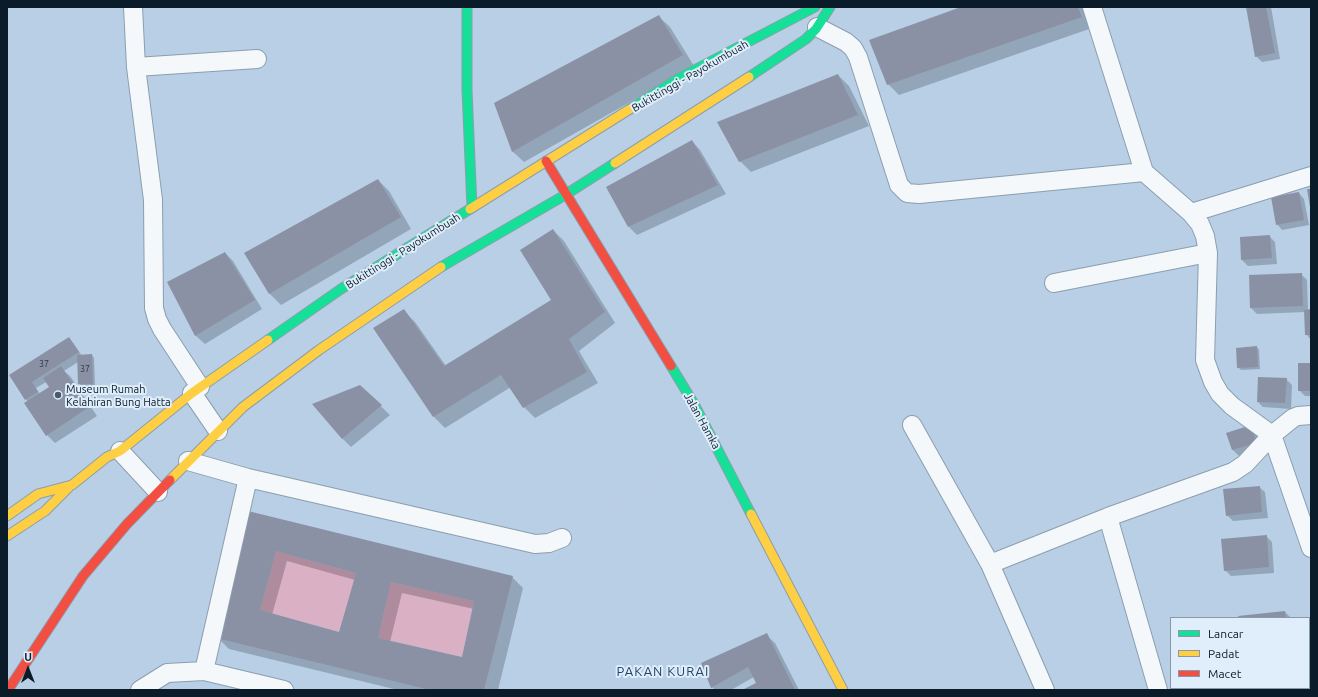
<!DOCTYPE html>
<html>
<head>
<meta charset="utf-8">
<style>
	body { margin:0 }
	#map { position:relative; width:1318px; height:697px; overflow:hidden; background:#b8cfe6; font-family:Ubuntu,sans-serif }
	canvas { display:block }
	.frame { position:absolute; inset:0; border:8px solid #0a1b2a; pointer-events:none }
	.legend { position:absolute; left:1170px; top:617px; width:140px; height:72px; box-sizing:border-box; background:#e0edfa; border:1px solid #8a99a7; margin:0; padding:5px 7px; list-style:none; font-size:12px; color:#0a1b2a }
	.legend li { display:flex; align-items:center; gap:8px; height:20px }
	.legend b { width:20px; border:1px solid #8a99a7 }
	.north { position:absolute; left:8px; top:649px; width:40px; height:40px; -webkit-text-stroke:3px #e0edfa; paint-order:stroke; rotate:0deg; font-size:11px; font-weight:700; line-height:16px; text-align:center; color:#0a1b2a }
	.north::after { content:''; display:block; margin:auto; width:14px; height:18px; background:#0a1b2a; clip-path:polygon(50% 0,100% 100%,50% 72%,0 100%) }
</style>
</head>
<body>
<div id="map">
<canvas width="1318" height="697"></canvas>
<div class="frame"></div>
<ul class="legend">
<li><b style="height:5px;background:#16e098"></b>Lancar</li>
<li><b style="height:5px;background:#ffcf43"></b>Padat</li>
<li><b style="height:5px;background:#f24e42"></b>Macet</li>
</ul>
<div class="north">U</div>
</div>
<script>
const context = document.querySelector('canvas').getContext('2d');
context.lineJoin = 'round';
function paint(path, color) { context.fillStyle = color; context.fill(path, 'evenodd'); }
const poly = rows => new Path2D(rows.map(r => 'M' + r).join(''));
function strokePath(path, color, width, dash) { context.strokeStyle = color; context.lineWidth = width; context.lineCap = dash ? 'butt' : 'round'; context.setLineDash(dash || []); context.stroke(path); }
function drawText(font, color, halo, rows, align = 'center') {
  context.font = font + ' Ubuntu,sans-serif'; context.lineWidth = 4; context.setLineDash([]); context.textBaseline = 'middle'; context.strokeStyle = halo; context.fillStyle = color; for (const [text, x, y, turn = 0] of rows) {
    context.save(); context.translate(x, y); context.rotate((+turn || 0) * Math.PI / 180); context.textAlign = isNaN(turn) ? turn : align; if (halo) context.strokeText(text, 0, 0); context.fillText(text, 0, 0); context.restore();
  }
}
paint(poly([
	[276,551,356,573,339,632,260,610],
	[391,582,474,601,462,657,378,638]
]), '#dab0c5');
paint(poly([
	[964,7,1083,7,1092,28,899,95,888,84],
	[1247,7,1271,7,1280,59,1262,62,1256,56],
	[658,16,670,27,694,66,524,162,512,151],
	[838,75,849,86,869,126,751,172,740,161],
	[692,141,700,150,726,194,637,235,629,227],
	[378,180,389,191,411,229,281,305,270,294,245,253],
	[1299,193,1304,199,1309,225,1282,230,1277,224],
	[553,230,564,241,615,323,579,351,598,383,535,418,524,407,511,387,445,428,434,417,374,328,404,311,415,322,446,366,552,301],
	[1269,236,1275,242,1277,264,1248,266,1242,260,1241,238],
	[225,253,233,261,262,309,205,344,196,336,168,283],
	[1301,274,1307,280,1308,310,1311,310,1311,340,1306,334,1305,312,1257,314,1251,308,1250,276],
	[69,338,74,344,82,356,92,355,94,358,95,386,81,386,79,384,78,362,64,371,70,376,97,416,55,443,47,435,28,402,10,376],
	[46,382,50,387,40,394,36,388],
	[1257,347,1259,350,1260,369,1241,370,1238,367],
	[1311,364,1311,396,1305,396,1299,390],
	[1286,379,1292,385,1291,409,1263,407,1258,402],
	[360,386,390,415,351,447,342,438],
	[1257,432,1262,448,1239,456,1233,450,1227,434],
	[1259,487,1265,492,1268,518,1233,521,1227,515],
	[248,513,512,577,523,588,498,690,398,690,229,649,218,638],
	[287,561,355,580,340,633,272,615],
	[402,593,474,609,462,658,390,642],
	[1266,536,1272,542,1274,573,1231,576,1225,570],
	[1285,612,1291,618,1240,618],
	[766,635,775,643,799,690,744,690,758,684,754,677,731,690,715,690,712,687,702,664],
	[1244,688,1285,688,1285,690,1244,690]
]), '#0003');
paint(poly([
	[961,7,1078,7,1082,17,887,85,869,40],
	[1246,7,1266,7,1275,53,1255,57],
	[659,15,683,55,512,152,494,103],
	[838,74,858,115,739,162,717,122],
	[692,140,718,185,628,227,606,187],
	[378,179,401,217,269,294,244,253],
	[1307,189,1311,189,1311,207,1310,207],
	[1299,192,1304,220,1276,225,1271,197],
	[553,229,605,312,569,339,587,372,523,408,501,375,433,417,373,328,404,309,444,366,551,300,520,250],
	[1270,235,1272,258,1241,260,1240,237],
	[225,252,255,300,195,336,167,282],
	[1302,273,1303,306,1250,308,1249,275],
	[1311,309,1311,335,1305,335,1304,310],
	[69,337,79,352,32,382,38,392,25,400,9,375],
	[1257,346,1258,367,1237,368,1236,348],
	[92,354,93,384,78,384,77,355],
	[1298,363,1311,363,1311,391,1298,391],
	[61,366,89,407,46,436,24,403,49,387,43,378],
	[1258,377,1287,378,1285,403,1257,402],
	[360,385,382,405,342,439,312,404],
	[1251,425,1257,443,1232,450,1226,433],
	[1260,486,1262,512,1226,516,1223,489],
	[248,511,513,576,484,690,430,690,216,638],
	[276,551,356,573,339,632,260,610],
	[391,582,474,601,462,657,378,638],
	[1267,535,1269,567,1224,571,1221,539],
	[1285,611,1286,618,1239,618,1238,616],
	[767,633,795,690,742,690,756,683,748,667,711,688,701,663],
	[1243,688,1280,688,1280,690,1243,690]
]), '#8b91a4');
const street = poly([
	[133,7,136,67,153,200,154,308,157,319,162,329,200,387],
	[1092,7,1144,172,1191,213,1200,224,1205,236,1208,253,1205,360,1213,382,1220,394,1232,406,1272,435,1311,548],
	[817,27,846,42,853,48,858,57,899,185,907,193,919,194,1144,172],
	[136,67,257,59],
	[1191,213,1311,176],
	[1054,283,1208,253],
	[192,393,218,431],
	[912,425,990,564,1045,690],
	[120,451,158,492],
	[188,461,248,478,535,544,549,543,562,538],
	[1108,517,1158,690],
	[990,564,1108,517,1233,472,1245,464,1272,435,1293,418,1298,416,1311,415],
	[204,671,248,478],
	[140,690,167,673,204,671,284,690]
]);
const fast = poly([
	[467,7,467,90,472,208],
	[749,77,806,39,816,29,830,7],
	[630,109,681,77,815,7],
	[441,267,565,195,615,163],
	[268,340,341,289,470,209],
	[671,366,694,404,751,514]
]);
const slow = poly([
	[615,163,749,77],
	[470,209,630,109],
	[170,480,243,407,319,350,441,267],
	[751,514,843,690],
	[7,516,38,494,72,485,107,457,120,451,192,393,268,340],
	[7,536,45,511,69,487]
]);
const jam = poly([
	[546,161,671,366],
	[8,690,83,576,127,524,170,480]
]);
strokePath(street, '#8b9eaf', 20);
strokePath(fast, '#8b9eaf', 11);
strokePath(slow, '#8b9eaf', 11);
strokePath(jam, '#8b9eaf', 11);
strokePath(poly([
	[578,528,697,455]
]), '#c6cdd4', 2.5, [1, 3]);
strokePath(street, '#f4f8fb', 18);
strokePath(fast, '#16e098', 9);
strokePath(slow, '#ffcf43', 9);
strokePath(jam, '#f24e42', 9);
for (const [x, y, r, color] of [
	[58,395,4,"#475a6c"]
]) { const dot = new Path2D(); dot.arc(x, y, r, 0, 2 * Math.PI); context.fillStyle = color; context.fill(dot); strokePath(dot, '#e0edfa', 1.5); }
drawText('9px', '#2a3848', null, [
	["37",44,364],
	["37",85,369]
]);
drawText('11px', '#0a1b2a', '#e0edfa', [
	["Bukittinggi - Payokumbuah",690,76,-30],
	["Bukittinggi - Payokumbuah",403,251,-32],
	["Jalan Hamka",702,421,61]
]);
drawText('11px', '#0a1b2a', '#e0edfa', [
	["Museum Rumah",66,389],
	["Kelahiran Bung Hatta",66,402]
], 'left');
context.letterSpacing = '1px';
drawText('13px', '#1d4669', '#e0edfa', [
	["PAKAN KURAI",663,672]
]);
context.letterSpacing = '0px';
</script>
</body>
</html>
